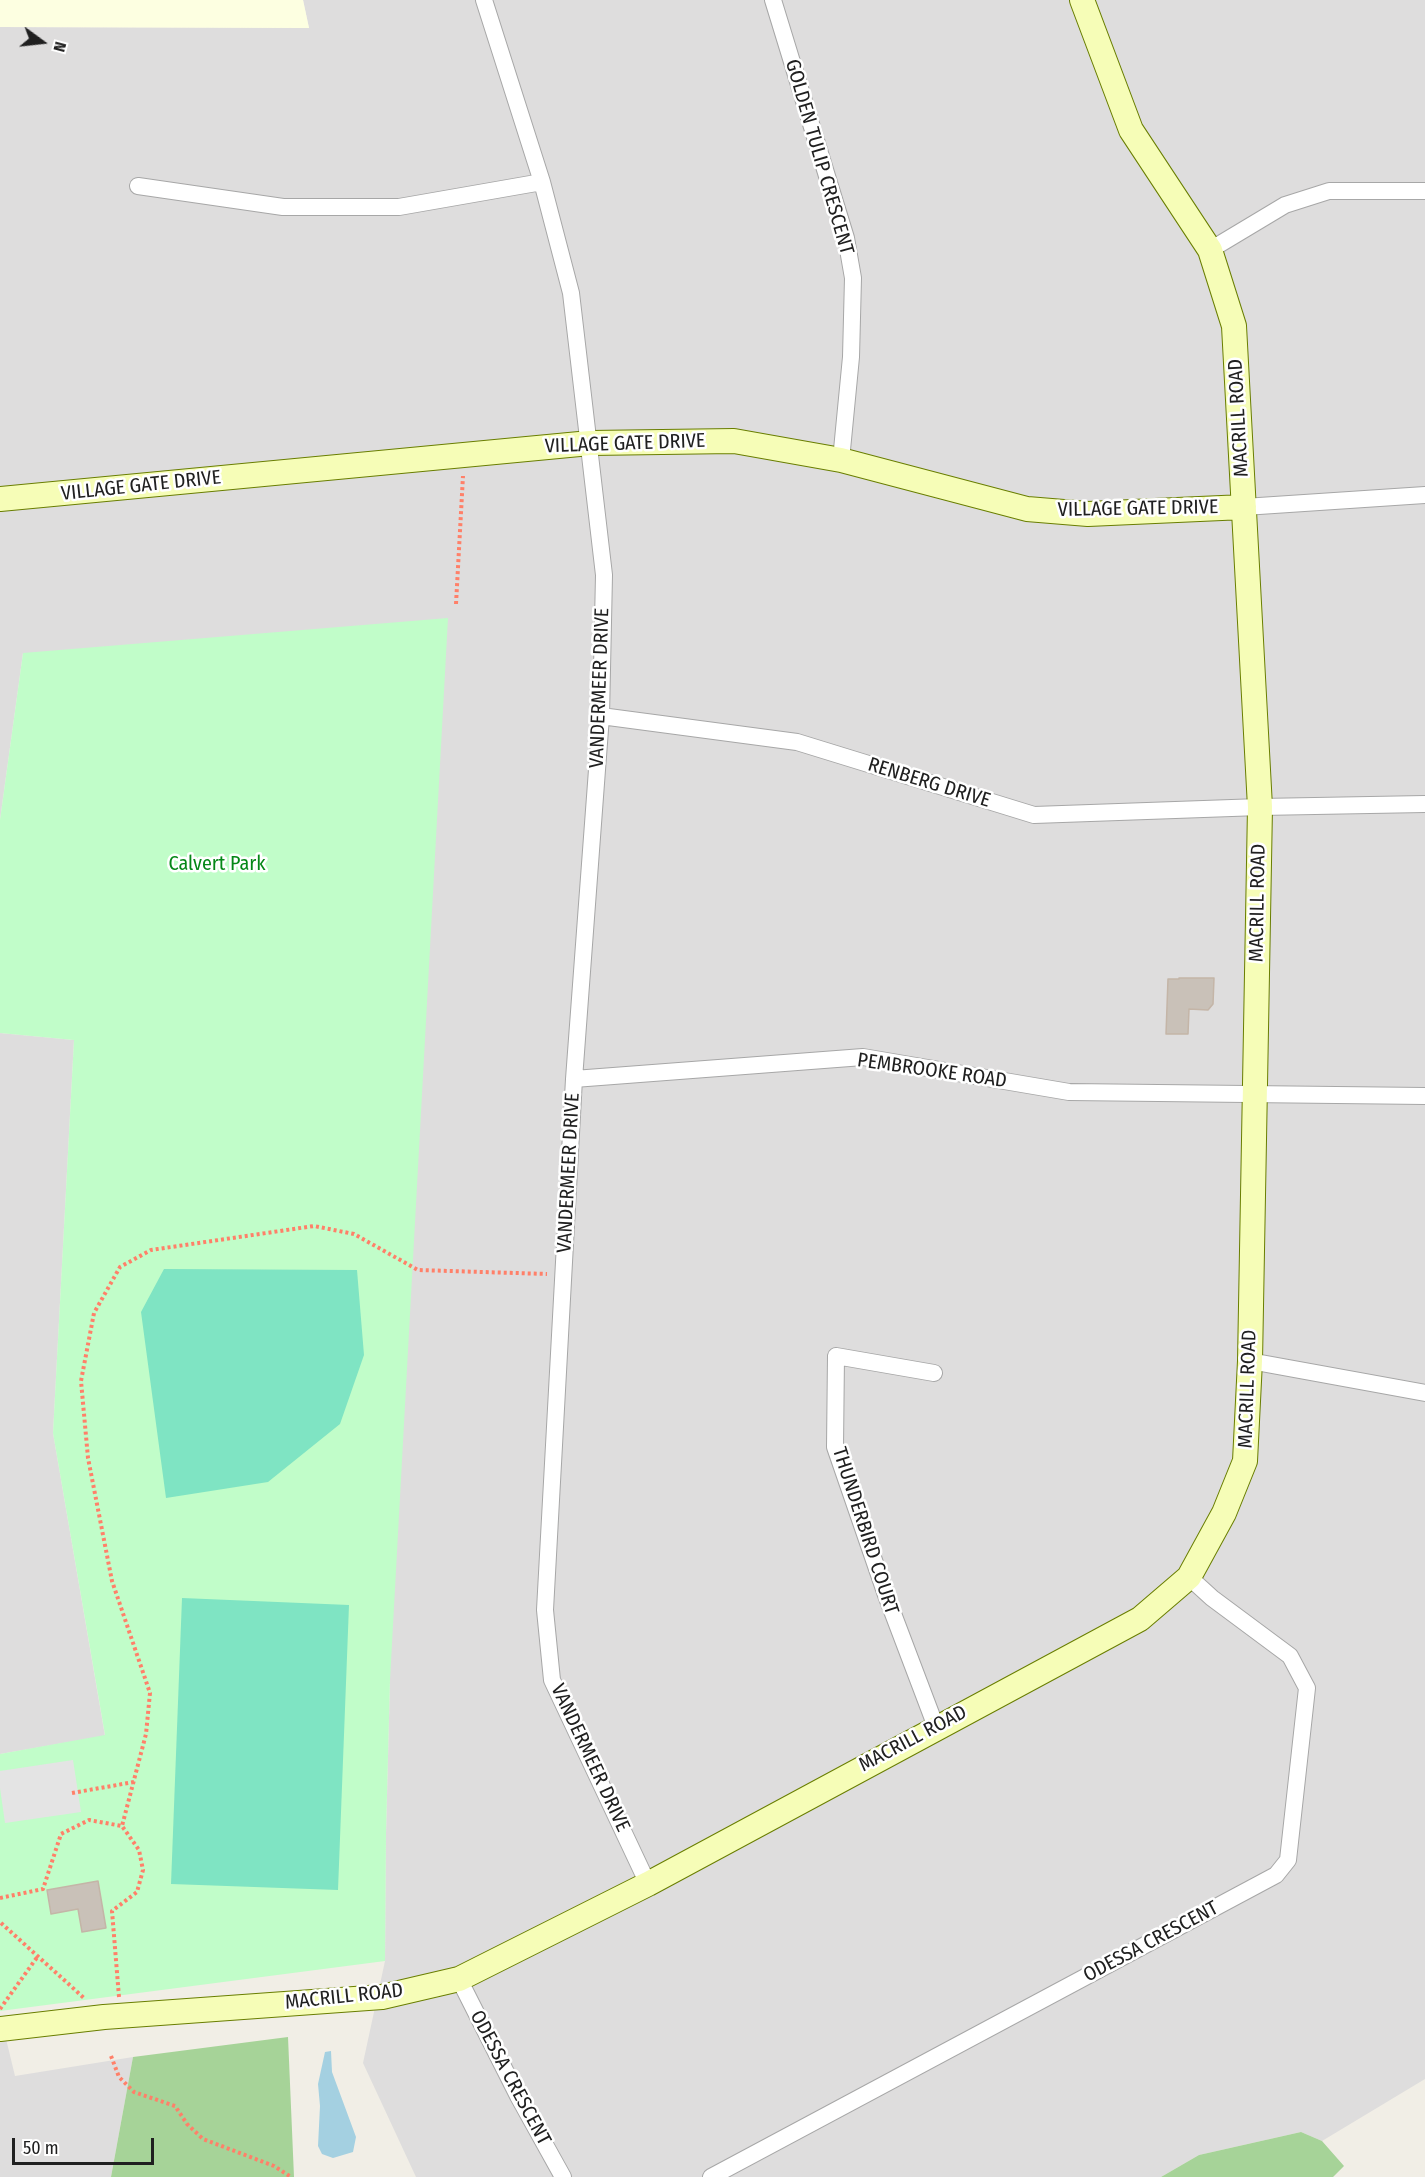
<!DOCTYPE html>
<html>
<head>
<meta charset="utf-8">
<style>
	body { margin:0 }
	#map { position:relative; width:1425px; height:2177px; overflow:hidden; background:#f1eee6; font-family:"Fira Sans Condensed",sans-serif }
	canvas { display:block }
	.north { position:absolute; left:12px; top:12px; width:60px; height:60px; -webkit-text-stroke:4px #fff; paint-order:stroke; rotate:105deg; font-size:16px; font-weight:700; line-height:24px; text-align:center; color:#202020 }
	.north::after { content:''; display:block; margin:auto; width:21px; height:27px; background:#202020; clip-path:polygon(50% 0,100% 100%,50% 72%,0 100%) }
	.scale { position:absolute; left:12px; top:2138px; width:142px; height:27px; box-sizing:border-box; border:3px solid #202020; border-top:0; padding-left:8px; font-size:18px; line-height:21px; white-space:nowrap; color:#202020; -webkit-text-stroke:4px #fff; paint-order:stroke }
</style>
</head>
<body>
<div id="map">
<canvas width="1425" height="2177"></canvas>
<div class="north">N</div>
<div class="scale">50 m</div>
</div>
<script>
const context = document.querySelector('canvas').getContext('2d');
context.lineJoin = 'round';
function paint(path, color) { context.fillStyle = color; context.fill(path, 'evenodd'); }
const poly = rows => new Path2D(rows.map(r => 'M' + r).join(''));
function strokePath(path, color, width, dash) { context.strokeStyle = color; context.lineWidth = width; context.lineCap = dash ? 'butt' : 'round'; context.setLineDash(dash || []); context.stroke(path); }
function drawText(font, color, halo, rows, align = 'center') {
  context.font = font + ' "Fira Sans Condensed",sans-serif'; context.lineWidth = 5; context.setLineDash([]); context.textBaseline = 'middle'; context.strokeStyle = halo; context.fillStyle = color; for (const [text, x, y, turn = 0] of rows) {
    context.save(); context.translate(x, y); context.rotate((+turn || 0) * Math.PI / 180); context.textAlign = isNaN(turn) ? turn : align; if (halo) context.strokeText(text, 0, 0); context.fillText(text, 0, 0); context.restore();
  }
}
paint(poly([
	[303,0,1425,0,1425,2079,1322,2141,1301,2132,1199,2155,1161,2177,416,2177,363,2063,385,1961,386,1833,390,1680,23,653,0,820,0,27,309,28],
	[0,1033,74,1040,53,1433,105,1736,0,1754],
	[0,2014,15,2076,133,2057,111,2177,0,2177]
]), '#dedddd');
paint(poly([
	[0,0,303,0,309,28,0,27]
]), '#fdffe1');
paint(poly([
	[288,2037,294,2177,111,2177,133,2057],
	[1301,2132,1322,2141,1344,2166,1333,2177,1161,2177,1199,2155]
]), '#a6d398');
paint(poly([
	[448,618,390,1680,386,1833,385,1961,0,2011,0,1754,105,1735,53,1433,74,1040,0,1033,0,820,23,653]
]), '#c1fdc9');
paint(poly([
	[164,1269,357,1270,364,1355,340,1424,268,1482,166,1498,141,1312],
	[182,1598,349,1605,338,1890,171,1884]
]), '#7fe4c3');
paint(poly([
	[73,1760,81,1812,5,1823,0,1788,0,1771]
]), '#e4e4e4');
paint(poly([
	[331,2051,332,2072,356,2137,353,2152,333,2158,322,2154,318,2146,320,2106,318,2084,325,2052]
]), '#a4d0e1');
const building = poly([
	[1179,978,1214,978,1213,1004,1208,1010,1189,1009,1188,1034,1166,1034,1168,979,1179,979,1179,978],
	[98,1881,106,1928,82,1932,78,1909,51,1914,47,1890,98,1881]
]);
paint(building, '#c9c1b8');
strokePath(building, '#c4b5a7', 1.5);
const street = poly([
	[484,0,542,182,571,293,604,575,601,716,574,1079,545,1610,552,1680,648,1884],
	[773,0,846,238,853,278,851,357,841,460],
	[138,186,283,207,399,207,542,182],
	[1210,250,1285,205,1329,191,1425,191],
	[1244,507,1425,495],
	[601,716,797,742,1034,815,1260,807,1425,804],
	[574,1079,863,1057,1069,1092,1425,1096],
	[1250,1361,1425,1393],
	[934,1373,836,1356,835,1447,886,1595,936,1727],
	[459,1979,518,2096,563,2177],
	[711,2177,1276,1875,1288,1860,1307,1688,1290,1656,1212,1598,1189,1577]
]);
const secondary = poly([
	[0,499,590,443,734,441,841,460,1027,509,1088,514,1244,507],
	[0,2029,104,2017,382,1997,459,1979,648,1884,1140,1619,1189,1577,1224,1513,1245,1461,1250,1361,1260,807,1234,326,1210,250,1131,130,1082,0]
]);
strokePath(street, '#a7a7a7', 18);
strokePath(secondary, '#697e00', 26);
strokePath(poly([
	[456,604,463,476],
	[72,1793,134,1782],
	[0,1898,43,1889,61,1834,89,1820,122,1826,146,1734,150,1693,112,1581,88,1458,81,1381,94,1313,120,1267,151,1250,314,1226,354,1234,418,1270,547,1274],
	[1,1923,84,1998],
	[119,1997,112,1911,137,1892,143,1870,139,1850,122,1826],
	[0,2009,38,1956],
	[111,2056,119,2077,134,2092,175,2106,187,2124,203,2139,274,2166,291,2177]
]), '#ff8069', 4, [3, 3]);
strokePath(street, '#fff', 16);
strokePath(secondary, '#f6fdb7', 24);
drawText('20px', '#202020', '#fff', [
	["GOLDEN TULIP CRESCENT",819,157,74],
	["MACRILL ROAD",1239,418,-93],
	["VILLAGE GATE DRIVE",625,444,-2],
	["VILLAGE GATE DRIVE",141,486,-6],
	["VILLAGE GATE DRIVE",1138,509,-1],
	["VANDERMEER DRIVE",600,688,-88],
	["RENBERG DRIVE",929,783,17],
	["MACRILL ROAD",1258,903,-89],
	["PEMBROOKE ROAD",932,1071,8],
	["VANDERMEER DRIVE",569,1173,-87],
	["MACRILL ROAD",1248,1389,-88],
	["THUNDERBIRD COURT",865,1531,72],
	["MACRILL ROAD",913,1739,-28],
	["VANDERMEER DRIVE",590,1758,65],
	["ODESSA CRESCENT",1151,1942,-28],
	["MACRILL ROAD",344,1997,-6],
	["ODESSA CRESCENT",510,2078,62]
]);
drawText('20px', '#058717', '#fff', [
	["Calvert Park",217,864]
]);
</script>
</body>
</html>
